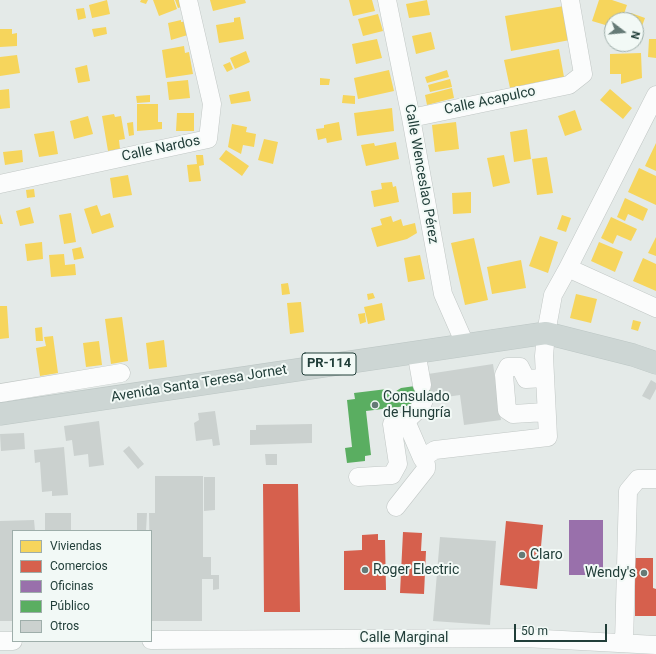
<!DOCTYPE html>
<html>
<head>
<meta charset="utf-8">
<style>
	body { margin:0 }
	#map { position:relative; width:656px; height:654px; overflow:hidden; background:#e4eae8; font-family:Roboto,sans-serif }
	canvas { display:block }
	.legend { position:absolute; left:12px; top:530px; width:140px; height:112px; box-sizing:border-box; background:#f2f9f6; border:1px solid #9eaeaa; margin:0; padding:5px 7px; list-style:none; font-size:12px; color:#213e39 }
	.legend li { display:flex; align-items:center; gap:8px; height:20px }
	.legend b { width:20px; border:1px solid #9eaeaa }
	.north { position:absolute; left:604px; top:12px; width:40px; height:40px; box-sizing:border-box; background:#f2f9f6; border:1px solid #9eaeaa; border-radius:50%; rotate:106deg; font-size:11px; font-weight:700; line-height:16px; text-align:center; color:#213e39 }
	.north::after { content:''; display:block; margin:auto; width:14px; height:18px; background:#657a76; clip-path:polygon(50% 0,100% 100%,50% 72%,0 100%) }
	.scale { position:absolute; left:514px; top:624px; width:93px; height:18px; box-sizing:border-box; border:2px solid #213e39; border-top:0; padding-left:5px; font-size:12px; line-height:14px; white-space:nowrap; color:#213e39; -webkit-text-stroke:3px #f2f9f6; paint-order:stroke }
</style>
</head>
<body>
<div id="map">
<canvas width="656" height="654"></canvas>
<ul class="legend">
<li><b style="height:11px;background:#f6d55c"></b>Viviendas</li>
<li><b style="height:11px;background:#d6604d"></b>Comercios</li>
<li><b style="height:11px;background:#9970ab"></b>Oficinas</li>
<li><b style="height:11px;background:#5aae61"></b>Público</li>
<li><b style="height:11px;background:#cbd1cf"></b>Otros</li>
</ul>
<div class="north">N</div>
<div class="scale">50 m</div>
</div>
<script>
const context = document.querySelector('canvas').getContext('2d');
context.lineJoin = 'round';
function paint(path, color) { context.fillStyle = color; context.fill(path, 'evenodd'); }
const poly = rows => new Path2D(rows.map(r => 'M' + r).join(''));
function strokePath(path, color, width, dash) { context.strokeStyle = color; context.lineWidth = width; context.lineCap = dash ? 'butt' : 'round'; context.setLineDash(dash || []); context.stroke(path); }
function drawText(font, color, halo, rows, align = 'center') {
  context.font = font + ' Roboto,sans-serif'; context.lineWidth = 4; context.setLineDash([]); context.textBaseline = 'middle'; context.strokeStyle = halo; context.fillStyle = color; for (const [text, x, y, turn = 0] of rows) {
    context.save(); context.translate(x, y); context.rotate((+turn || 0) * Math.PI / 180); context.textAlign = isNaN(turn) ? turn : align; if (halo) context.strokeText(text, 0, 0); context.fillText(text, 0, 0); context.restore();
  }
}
paint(poly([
	[107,0,110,14,92,18,89,5],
	[141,0,148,0,146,4,140,2],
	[153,0,174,0,177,9,159,16],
	[175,0,183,0,185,6,178,8],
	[210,0,245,0,246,3,213,11],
	[349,0,372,0,375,11,353,16],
	[427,0,430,15,409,18,406,4],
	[599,0,612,0,627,5,622,20,612,20,612,27,592,21],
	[564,6,570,40,511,51,505,16],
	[84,8,86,18,78,20,76,9],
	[631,13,645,18,639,34,636,33,636,20,629,20],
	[378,14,383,31,363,36,358,19],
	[240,17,244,39,219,43,216,25,234,22,234,18],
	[181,20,181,22,188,21,191,34,171,40,168,23],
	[106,27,107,34,94,37,92,29],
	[0,29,12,29,12,34,17,33,17,46,0,47],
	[431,32,435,49,416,54,412,36],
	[377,39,382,58,356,64,352,44],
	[649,39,656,39,656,58,648,57],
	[184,46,185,53,189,52,193,74,166,78,162,50],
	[559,49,564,77,510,88,504,60],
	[246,51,250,62,235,69,230,58],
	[641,53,642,78,621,84,621,74,610,74,610,54],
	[17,55,20,73,0,76,0,57],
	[230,62,233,69,227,72,223,65],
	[87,65,90,81,78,83,75,68],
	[389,70,394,91,358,99,354,78],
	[447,70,449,77,427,83,425,77],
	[320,78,330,79,329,85,320,85],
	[450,79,452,87,430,92,428,85],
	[188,80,190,98,169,100,167,82],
	[452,88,454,98,427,105,425,95],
	[9,89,10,108,0,109,0,90],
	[610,89,632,108,623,119,600,100],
	[249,91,251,101,231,104,229,95],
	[150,95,150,102,137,103,136,96],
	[343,95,355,96,355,104,342,103],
	[137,104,158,104,158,122,162,122,162,129,137,131],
	[392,108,394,131,357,136,354,113],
	[575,110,582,130,565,136,558,116],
	[177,113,194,113,194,131,176,131],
	[114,114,115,117,121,116,125,139,119,140,120,149,108,151,102,116],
	[88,116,93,134,74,139,70,121],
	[133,122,134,135,129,136,127,123],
	[339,122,342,140,327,143,326,138,318,140,316,129,324,128,324,125],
	[456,122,459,149,435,152,432,125],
	[232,124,247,127,246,132,256,134,254,147,243,145,241,154,228,147],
	[527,129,531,159,514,162,510,132],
	[54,131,58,154,39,157,34,134],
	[264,139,278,142,273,164,258,160],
	[396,142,399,159,366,166,361,145,374,143,375,146],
	[656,143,656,171,645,166],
	[22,150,23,162,5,165,3,152],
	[226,150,249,166,242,176,219,159],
	[196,155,203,155,204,165,199,166,201,181,189,182,187,165,197,164],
	[504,155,510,183,493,187,487,158],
	[547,157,553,193,537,195,532,159],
	[639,168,656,176,656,205,628,192],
	[128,175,132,195,113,198,110,178],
	[392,182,393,187,396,186,399,202,374,207,371,191,382,189,381,183],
	[34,189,35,197,27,198,26,190],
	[471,192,471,213,453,214,452,193],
	[625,198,648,209,643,221,628,214,625,221,617,217],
	[97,205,101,216,110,213,114,227,92,234,84,209],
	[30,207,34,223,20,226,16,211],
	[71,213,76,242,64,244,59,215],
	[0,214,3,224,0,224],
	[562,215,571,218,566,232,557,229],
	[391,216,393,222,401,219,403,226,415,223,417,233,407,239,377,247,371,228,382,225,380,219],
	[611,217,637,229,631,241,617,235,613,244,601,238],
	[540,236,558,242,548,273,529,266],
	[656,237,656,256,648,253],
	[474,238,488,300,465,305,451,243],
	[42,242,43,259,27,261,25,244],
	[599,242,623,252,615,272,591,261],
	[81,247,84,258,74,260,72,249],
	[64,254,65,265,75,264,76,275,51,277,49,255],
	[420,255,425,279,408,282,404,258],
	[643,258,656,264,656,291,633,281],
	[521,260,526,288,492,294,487,267],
	[288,283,290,294,282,295,281,284],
	[373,293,375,298,368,300,367,294],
	[576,294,597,299,591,323,570,318],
	[301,302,304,332,290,334,287,303],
	[382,303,385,320,368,324,364,307],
	[0,306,7,306,9,338,0,339],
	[365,313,366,322,360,324,358,314],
	[122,317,128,361,111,364,105,319],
	[633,320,641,322,638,331,631,329],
	[42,327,43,341,36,341,35,328],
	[53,336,58,373,40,376,36,348,46,346,44,337],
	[164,340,167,367,149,369,146,343],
	[99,341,102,365,86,367,83,343]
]), '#f6d55c');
paint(poly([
	[263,484,298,484,300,612,264,612],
	[506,521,543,525,537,589,500,585],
	[403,532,422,533,421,551,426,551,424,594,400,593],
	[378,534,378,540,385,540,386,590,344,590,344,551,362,550,362,535],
	[635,558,653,558,653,588,656,589,656,616,635,616]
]), '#d6604d');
paint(poly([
	[569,520,603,520,603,575,569,575]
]), '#9970ab');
paint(poly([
	[429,384,432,399,415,405,366,411,371,455,365,456,365,461,347,463,345,448,352,447,347,400,355,399,354,393,387,389,388,394,393,393,401,388]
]), '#5aae61');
paint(poly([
	[493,364,501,420,464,425,460,395,432,399,428,374],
	[651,380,656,383,656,389,650,400,642,396],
	[215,411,220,445,213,446,212,439,196,441,194,423,199,420,198,413],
	[99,421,104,465,89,467,88,454,74,456,72,440,66,441,64,426],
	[312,424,312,443,250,445,250,430,256,430,256,425],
	[24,433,25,449,1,451,0,434],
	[129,446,144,464,138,469,123,451],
	[64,447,68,495,52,496,52,491,42,492,40,462,35,463,34,450],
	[265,454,277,454,277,465,266,465],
	[155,476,203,476,203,557,211,557,211,575,219,575,219,589,213,590,213,579,202,579,202,621,151,621,149,513,155,513],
	[204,477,215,477,215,510,204,511],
	[45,513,71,513,71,530,45,531],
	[137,513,147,513,146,531,137,531],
	[34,520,35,531,13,531,13,621,0,621,0,521],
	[440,537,496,541,490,625,433,621]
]), '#cbd1cf');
const minor = poly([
	[387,0,411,118,443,294,465,344],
	[656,95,568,268,656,308],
	[411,118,569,85,583,74,570,0],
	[0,184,208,139,212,104,188,0],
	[416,351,422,385],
	[545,378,526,379,520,367,508,367,504,375,507,410,513,414,546,412],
	[0,393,121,373],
	[406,421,421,407,424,400],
	[358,477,392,475,398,464,392,424,406,421,422,458],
	[396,507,426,469,426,464,422,458,435,450,548,437,544,356,546,333,553,295,568,268],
	[151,640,525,638,656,645],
	[0,641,13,641],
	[624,643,628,491,638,479,656,479]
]);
const major = poly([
	[0,414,546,333,633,355,656,363]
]);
strokePath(minor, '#c1c7c5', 19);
strokePath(major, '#bcc6c4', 23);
strokePath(minor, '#fbfcfc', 18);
strokePath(major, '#cdd6d4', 22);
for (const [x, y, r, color] of [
	[375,405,4,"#657a76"],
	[522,555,4,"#657a76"],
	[365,570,4,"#657a76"],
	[644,573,4,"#657a76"]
]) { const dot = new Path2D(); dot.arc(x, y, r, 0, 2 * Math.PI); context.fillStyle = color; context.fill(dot); strokePath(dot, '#f2f9f6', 1.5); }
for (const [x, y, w] of [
	[329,364,54]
]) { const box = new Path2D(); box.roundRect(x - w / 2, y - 11, w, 22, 3); context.fillStyle = '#f2f9f6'; context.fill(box); strokePath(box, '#213e39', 1); }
drawText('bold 13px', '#213e39', null, [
	["PR-114",329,364]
]);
drawText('14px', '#213e39', '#f2f9f6', [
	["Calle Acapulco",490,101,-12],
	["Calle Nardos",161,149,-12],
	["Calle Wenceslao Pérez",421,174,80],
	["Avenida Santa Teresa Jornet",199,384,-9],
	["Calle Marginal",404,638]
]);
drawText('14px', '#213e39', '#f2f9f6', [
	["Consulado",383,397],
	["de Hungría",383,413],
	["Claro",530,555],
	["Roger Electric",373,570],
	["Wendy's",636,573,"right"]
], 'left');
</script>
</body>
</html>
